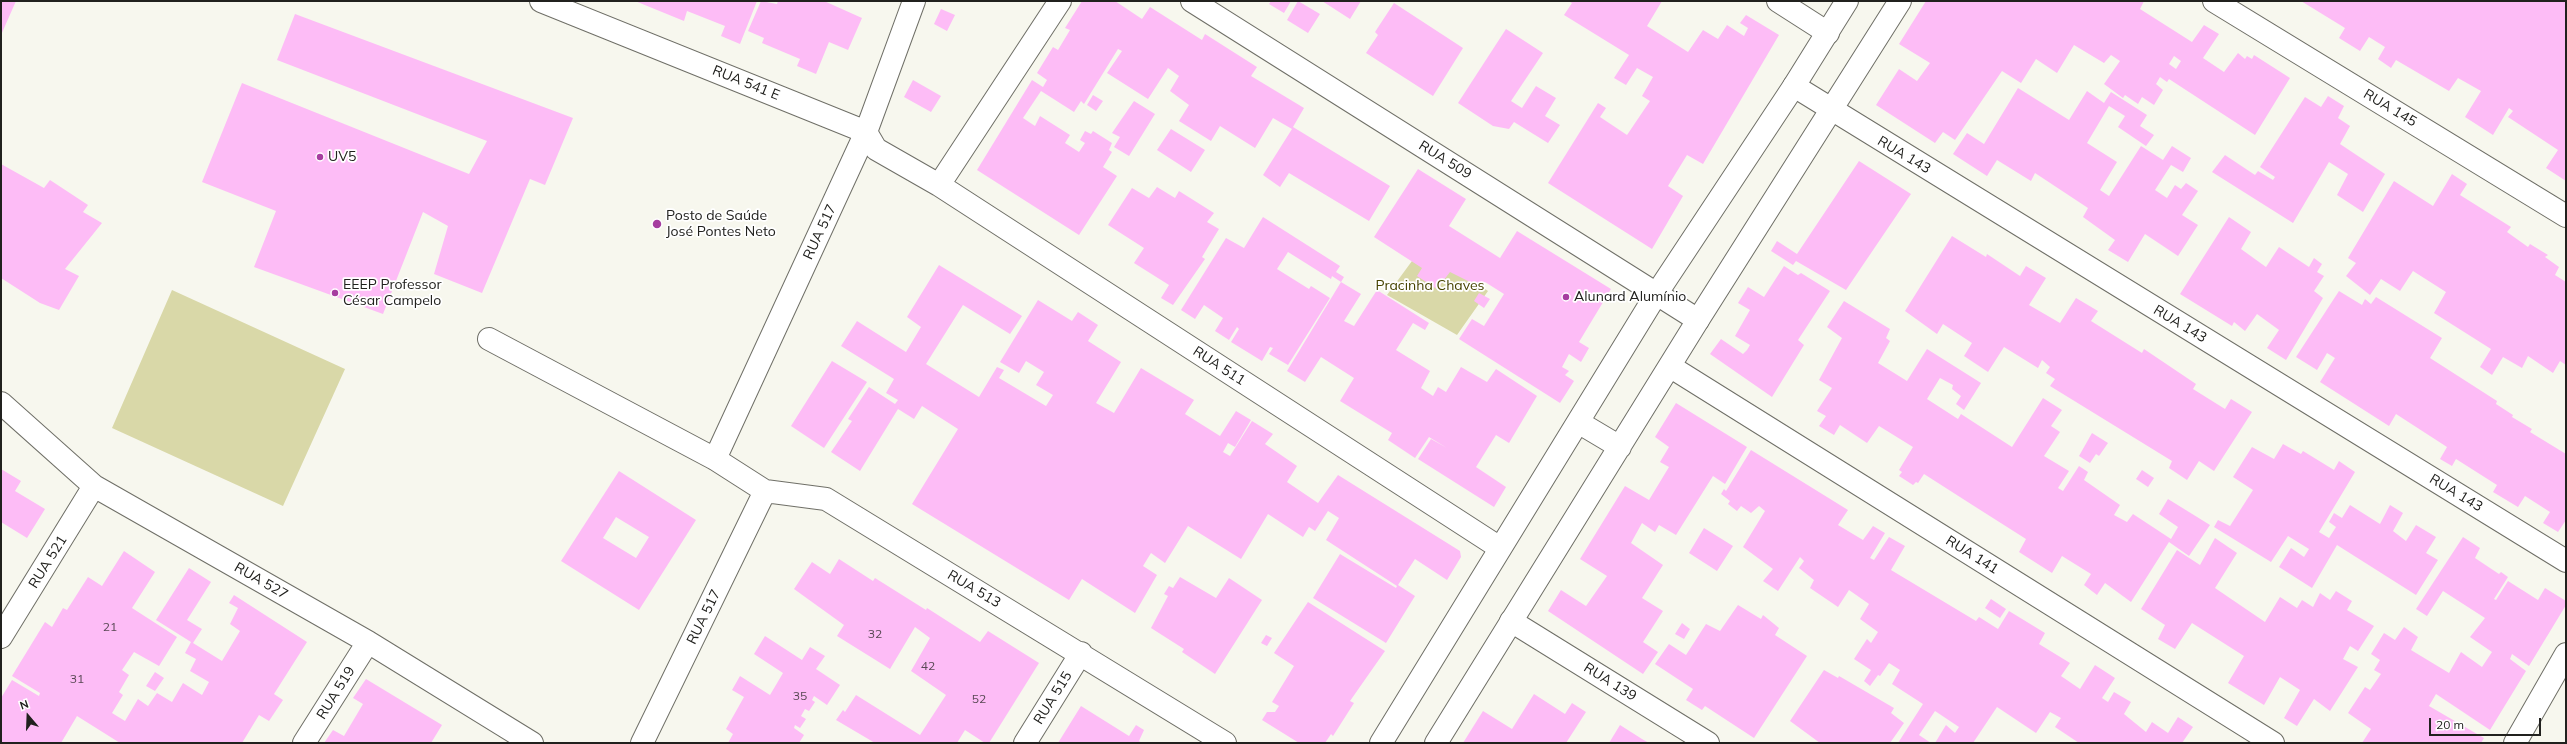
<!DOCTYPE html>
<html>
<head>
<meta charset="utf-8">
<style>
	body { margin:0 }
	#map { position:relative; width:2567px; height:744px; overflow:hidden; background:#f7f7ee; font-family:Mulish,sans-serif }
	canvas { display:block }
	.frame { position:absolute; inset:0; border:2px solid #21211e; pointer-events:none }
	.north { position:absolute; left:8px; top:696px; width:40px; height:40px; -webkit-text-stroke:3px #fff; paint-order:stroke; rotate:341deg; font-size:11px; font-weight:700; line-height:16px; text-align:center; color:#21211e }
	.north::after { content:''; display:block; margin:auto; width:14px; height:18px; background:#21211e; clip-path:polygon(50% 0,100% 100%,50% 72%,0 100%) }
	.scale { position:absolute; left:2429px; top:718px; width:112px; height:18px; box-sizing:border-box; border:2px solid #21211e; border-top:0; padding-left:5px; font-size:12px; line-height:14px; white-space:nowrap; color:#21211e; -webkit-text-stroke:3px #fff; paint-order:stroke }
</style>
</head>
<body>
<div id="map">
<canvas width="2567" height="744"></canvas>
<div class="frame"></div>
<div class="north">N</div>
<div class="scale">20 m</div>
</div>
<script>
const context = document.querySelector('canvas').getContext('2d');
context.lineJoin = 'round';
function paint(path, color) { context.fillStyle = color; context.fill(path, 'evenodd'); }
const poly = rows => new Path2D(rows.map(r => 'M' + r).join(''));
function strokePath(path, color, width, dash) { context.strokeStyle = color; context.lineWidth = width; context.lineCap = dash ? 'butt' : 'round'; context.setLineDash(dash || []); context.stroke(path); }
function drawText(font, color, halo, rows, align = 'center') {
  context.font = font + ' Mulish,sans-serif'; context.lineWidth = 3.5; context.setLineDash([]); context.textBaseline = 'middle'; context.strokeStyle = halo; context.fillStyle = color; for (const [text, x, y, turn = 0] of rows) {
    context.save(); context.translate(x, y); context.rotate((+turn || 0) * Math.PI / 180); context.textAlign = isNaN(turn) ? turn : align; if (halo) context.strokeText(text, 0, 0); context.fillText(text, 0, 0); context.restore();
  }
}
paint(poly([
	[1423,246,1488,291,1457,335,1387,295],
	[172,290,345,369,283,506,112,428]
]), '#d9d8a8');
paint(poly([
	[1,1,16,1,1,35],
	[635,1,757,1,740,44,721,36,725,26,687,11,684,21],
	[761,1,777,4,778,1,824,1,862,18,848,50,829,42,816,74,797,66,800,59,762,43,764,38,748,31],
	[1082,1,1115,1,1142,19,1150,7,1202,40,1205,34,1257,67,1251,76,1304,108,1293,127,1390,186,1369,221,1289,173,1280,187,1263,175,1292,129,1273,118,1255,148,1220,126,1211,141,1179,121,1189,105,1170,91,1179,76,1168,68,1148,99,1107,73,1122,51,1118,49,1084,104,1081,101,1074,112,1041,91,1023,118,1035,126,1040,116,1070,135,1065,143,1079,152,1085,143,1080,140,1085,131,1091,134,1093,131,1112,143,1109,150,1112,152,1103,167,1117,176,1079,235,977,170,1032,80,1043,87,1047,80,1037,73,1053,47,1058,50,1070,30,1065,28],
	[1271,1,1291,1,1284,13,1269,4],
	[1298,1,1320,14,1308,33,1287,20],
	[1322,1,1361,1,1350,19],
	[1568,1,1662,1,1647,26,1688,52,1703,30,1718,39,1727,25,1744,36,1748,28,1740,23,1746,15,1779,35,1703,164,1687,155,1668,186,1683,196,1652,249,1548,183,1598,103,1606,108,1600,117,1627,135,1650,101,1642,96,1653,77,1637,68,1626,85,1614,78,1629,55,1564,15,1572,3],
	[1926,1,2144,1,2140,9,2192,42,2204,25,2219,34,2203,58,2224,72,2238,53,2245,59,2247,56,2252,59,2254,55,2290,78,2255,135,2169,79,2167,82,2160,77,2156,84,2163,90,2154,105,2142,97,2138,104,2125,95,2123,98,2104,84,2120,61,2111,55,2104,63,2074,45,2057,73,2036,59,2021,83,2002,71,1955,140,1943,132,1935,143,1876,105,1899,69,1917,81,1930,63,1899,44],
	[2174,56,2181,61,2176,69,2169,64],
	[2301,1,2566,1,2566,181,2546,168,2558,150,2508,117,2513,111,2509,108,2493,135,2465,117,2481,91,2458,78,2449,91,2396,60,2391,68,2378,59,2385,47,2369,37,2360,51,2339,38,2345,28],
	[1394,3,1463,48,1433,96,1366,53,1378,35,1375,32],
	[941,9,955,15,947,31,934,24],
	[295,14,573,118,545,185,530,179,482,293,434,274,448,226,423,212,383,314,254,267,276,211,202,182,242,83,469,174,487,141,277,60],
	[1506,29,1543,53,1511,101,1522,108,1536,86,1556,98,1545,116,1560,125,1548,143,1514,122,1509,129,1493,126,1458,103],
	[913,80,941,96,931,112,904,97],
	[2018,88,2069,120,2087,91,2104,103,2111,92,2147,115,2140,126,2154,135,2146,146,2118,127,2125,116,2109,106,2087,143,2117,162,2100,190,2109,196,2141,146,2163,160,2172,146,2191,158,2183,172,2171,165,2155,190,2167,198,2175,185,2181,189,2186,183,2198,191,2182,215,2198,225,2178,256,2145,234,2128,262,2108,250,2115,240,2083,217,2088,208,2035,173,2031,181,1997,160,1987,176,1953,154,1967,133,1984,144],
	[1093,95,1103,101,1096,111,1087,105],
	[2328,96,2344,106,2338,118,2350,126,2340,144,2385,174,2363,212,2337,195,2348,174,2329,162,2293,223,2212,172,2225,155,2255,175,2258,171,2273,180,2275,177,2260,167,2305,97,2321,107],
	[1134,101,1155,114,1129,156,1114,147,1120,137,1112,133],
	[1171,129,1205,150,1191,172,1157,150],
	[1859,161,1911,194,1846,290,1796,261,1793,265,1771,251,1777,241,1797,254],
	[1,164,44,188,50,180,88,205,83,212,102,223,65,269,79,276,59,310,40,303,1,278],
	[1418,169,1466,199,1449,226,1500,258,1517,231,1611,289,1579,342,1589,348,1581,362,1569,354,1562,367,1569,371,1565,375,1574,381,1560,403,1459,339,1472,319,1484,326,1504,294,1485,282,1482,288,1450,272,1437,289,1417,276,1422,268,1374,237],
	[2452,174,2467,184,2460,195,2511,227,2507,232,2528,247,2530,244,2548,255,2545,257,2559,267,2555,275,2566,282,2566,365,2560,361,2553,373,2528,356,2522,368,2503,357,2492,375,2480,367,2491,349,2434,313,2446,292,2413,271,2400,291,2381,279,2370,295,2346,276,2356,263,2348,258,2394,181,2433,206],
	[1157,187,1175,198,1179,191,1214,213,1207,222,1219,229,1202,257,1205,259,1173,305,1161,298,1169,285,1134,263,1144,248,1108,225,1132,188,1149,198],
	[1263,217,1340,266,1336,272,1344,277,1341,282,1361,294,1344,321,1354,326,1377,290,1429,323,1425,330,1413,323,1396,350,1430,371,1421,388,1433,396,1438,387,1446,392,1461,367,1487,382,1496,369,1537,396,1509,443,1496,435,1476,467,1506,487,1494,507,1418,459,1431,439,1447,448,1429,437,1415,458,1388,440,1392,433,1340,401,1354,378,1321,357,1305,382,1287,371,1341,282,1332,276,1331,279,1288,252,1277,269,1309,289,1311,286,1330,298,1288,365,1269,354,1273,348,1270,347,1262,361,1231,342,1239,329,1237,327,1229,340,1215,331,1223,318,1204,305,1195,319,1181,310,1226,238,1244,248],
	[2229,217,2251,232,2241,249,2266,267,2279,247,2309,267,2314,258,2322,264,2317,272,2324,276,2314,291,2323,298,2286,360,2267,348,2279,330,2257,314,2245,331,2234,322,2232,326,2180,294],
	[1952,236,1986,257,1987,254,2020,276,2026,266,2046,278,2029,305,2060,323,2076,298,2098,311,2091,321,2142,353,2144,349,2196,384,2193,389,2225,409,2231,399,2252,412,2214,471,2199,461,2187,480,2169,468,2172,461,2050,386,2055,379,2046,373,2050,367,2042,360,2038,368,2004,347,1988,372,1964,356,1972,343,1943,324,1937,334,1905,311],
	[939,265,1022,316,1010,334,963,305,926,364,979,397,997,367,1004,370,999,378,1046,406,1053,395,1036,385,1044,372,1026,361,1019,373,1000,362,1038,300,1072,321,1078,312,1098,325,1088,341,1121,362,1096,403,1114,413,1141,368,1194,400,1185,414,1220,436,1236,411,1251,420,1235,447,1228,443,1223,452,1230,456,1252,421,1273,434,1265,444,1297,466,1287,482,1318,503,1338,475,1460,551,1461,557,1447,580,1415,559,1398,585,1415,596,1386,643,1313,598,1340,554,1396,588,1397,586,1326,540,1339,518,1328,511,1315,531,1309,527,1303,537,1268,514,1241,559,1188,526,1165,563,1151,553,1143,566,1157,575,1135,613,1082,579,1069,600,912,504,958,429,922,406,914,419,898,409,860,471,831,452,852,421,848,419,869,387,895,404,898,400,886,393,894,379,841,346,857,321,906,352,921,327,907,317],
	[1784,266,1798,275,1801,273,1830,291,1798,340,1804,345,1772,397,1710,354,1721,339,1743,354,1747,350,1750,345,1735,336,1750,310,1738,303,1748,287,1764,297],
	[2339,291,2362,305,2365,299,2371,304,2376,297,2442,338,2430,358,2497,401,2496,404,2513,415,2512,417,2532,429,2530,432,2566,454,2566,520,2558,532,2543,523,2550,512,2525,496,2518,507,2493,492,2497,485,2456,459,2452,466,2440,459,2447,447,2396,414,2389,426,2320,382,2335,358,2327,353,2317,370,2296,357],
	[1479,293,1490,299,1484,308,1474,301],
	[1844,301,1890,329,1886,338,1890,341,1878,363,1907,381,1927,349,1981,383,1964,410,1956,404,1961,396,1952,389,1953,385,1940,378,1927,399,1958,419,1961,414,2012,447,2043,398,2062,410,2051,426,2060,432,2044,456,2069,471,2058,488,2063,491,2079,466,2088,472,2084,480,2120,505,2114,515,2127,522,2133,514,2171,539,2178,527,2159,514,2168,499,2210,525,2189,556,2169,542,2131,602,2105,583,2097,595,2084,585,2091,574,2062,556,2052,573,2019,552,2026,539,1974,506,1924,474,1918,483,1916,482,1913,485,1899,476,1902,472,1899,470,1913,447,1879,426,1867,443,1840,425,1834,435,1819,426,1826,416,1817,411,1832,388,1819,380,1842,338,1827,327],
	[832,361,867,382,824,448,791,426],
	[1676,403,1747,447,1725,484,1713,476,1676,535,1659,525,1655,532,1642,523,1631,543,1663,565,1642,598,1663,611,1643,642,1658,652,1643,674,1548,611,1561,590,1586,606,1607,576,1580,559,1625,486,1649,500,1669,467,1660,462,1669,447,1655,437],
	[2092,433,2108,443,2099,456,2096,454,2090,463,2079,456],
	[2283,444,2301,454,2303,451,2334,470,2339,461,2355,472,2319,532,2329,538,2336,527,2329,522,2334,513,2342,518,2350,505,2380,524,2390,505,2403,513,2393,531,2406,541,2416,525,2436,537,2426,553,2438,560,2416,595,2337,545,2312,588,2279,567,2291,548,2304,557,2309,549,2288,536,2271,562,2214,527,2218,520,2230,526,2253,490,2233,477,2252,447,2274,459],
	[1751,450,1848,510,1838,525,1863,540,1873,526,1885,533,1870,558,1874,560,1889,537,1905,546,1891,570,1976,621,1979,617,1998,629,2009,611,2045,633,2039,644,2070,663,2061,676,2080,689,2095,665,2115,678,2102,698,2108,702,2114,692,2131,702,2124,714,2146,732,2152,722,2168,733,2178,717,2193,727,2182,743,2079,743,2055,727,2061,718,2050,712,2036,733,1997,707,1973,743,1935,743,1946,725,1955,733,1959,727,1935,711,1919,735,1931,743,1898,743,1923,704,1892,684,1900,670,1889,663,1880,676,1878,675,1870,686,1864,681,1871,670,1854,659,1867,639,1871,643,1878,632,1860,619,1869,604,1849,590,1838,607,1810,588,1814,580,1799,568,1804,561,1800,557,1778,591,1763,581,1773,569,1743,547,1765,511,1759,506,1751,513,1741,506,1737,511,1728,504,1730,501,1721,494,1724,489,1726,491],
	[1,469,21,481,15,491,45,509,27,538,1,522],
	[2142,470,2154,478,2148,487,2136,479],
	[619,471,696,520,639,610,561,561],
	[616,517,649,537,636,558,603,538],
	[1704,528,1733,546,1717,571,1689,553],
	[2463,537,2480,548,2475,558,2499,574,2501,572,2508,577,2494,599,2496,600,2508,581,2538,600,2545,588,2566,601,2566,605,2529,666,2512,654,2510,659,2526,671,2490,730,2436,694,2429,706,2484,738,2481,743,2362,743,2371,729,2348,713,2365,687,2370,690,2381,674,2374,670,2380,660,2371,654,2384,633,2395,640,2404,627,2418,637,2411,650,2449,673,2461,652,2482,667,2492,652,2470,637,2485,618,2443,591,2427,616,2416,609],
	[2215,538,2237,553,2215,588,2265,622,2280,597,2297,608,2302,600,2313,607,2320,593,2330,600,2336,591,2352,601,2347,610,2374,626,2358,651,2350,646,2343,659,2358,667,2330,711,2314,699,2297,726,2284,718,2300,690,2280,677,2264,705,2228,683,2244,656,2192,623,2175,649,2158,639,2165,625,2141,609,2177,550,2200,565],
	[124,551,155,572,132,608,177,637,159,666,134,652,122,670,129,675,119,692,123,695,112,713,125,721,138,699,148,706,157,693,172,702,183,683,202,695,209,682,190,671,196,659,185,653,191,642,156,620,189,568,211,582,187,620,202,629,193,643,222,661,240,631,230,624,238,608,229,603,234,595,307,642,274,694,283,700,269,721,259,715,242,743,120,743,77,716,61,743,1,742,1,698,12,680,39,696,40,693,12,676,45,622,52,627,63,608,67,610,88,577,102,586],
	[839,559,873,581,875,578,926,610,927,608,980,642,988,631,1039,663,989,743,985,743,965,730,957,743,875,743,836,720,843,710,845,712,856,695,920,735,946,695,911,671,930,638,915,627,890,669,837,636,844,625,794,589,812,562,830,574],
	[1180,577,1216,598,1229,578,1262,600,1215,674,1182,652,1184,649,1151,628,1168,596,1164,594,1169,586,1173,588],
	[1991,599,2006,609,2000,618,1985,608],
	[1308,602,1385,651,1350,701,1354,703,1333,736,1331,734,1325,743,1299,743,1262,720,1267,712,1275,712,1279,706,1272,702,1294,666,1274,653],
	[1738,605,1761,619,1763,615,1779,628,1775,635,1807,656,1754,738,1705,706,1702,710,1686,700,1693,689,1655,664,1669,644,1686,655,1706,624,1720,631],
	[1682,623,1690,629,1684,639,1675,634],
	[1266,635,1272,638,1267,646,1261,643],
	[765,636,802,660,810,647,825,656,816,669,840,685,827,705,814,696,812,700,815,702,809,711,805,709,801,716,806,719,800,728,795,725,794,728,804,735,799,743,728,743,733,734,726,729,744,697,732,690,740,676,770,695,783,673,754,654],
	[1824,670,1838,678,1839,676,1894,708,1891,713,1904,723,1890,743,1820,743,1790,721],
	[155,672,164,678,155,691,146,686],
	[366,679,442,725,431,743,324,743,333,730,344,736,363,704,353,698],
	[1534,694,1565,714,1572,703,1586,712,1566,743,1463,743,1483,711,1512,729],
	[1081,706,1129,736,1136,725,1144,730,1139,741,1142,743,1058,743],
	[1620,725,1642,739,1649,743,1609,743]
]), '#fdbcf6');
const street = poly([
	[541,1,866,132,876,149,939,185,1500,548],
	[1192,1,1698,320],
	[1778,1,1828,33],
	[2214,1,2566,216],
	[1794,86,2566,561],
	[939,185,1060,1],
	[489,339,715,459,765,491,826,499,1225,743],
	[1671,367,2273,743],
	[1,403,94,486,368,642,532,743],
	[715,459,866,132,914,1],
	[1511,621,1708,743],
	[1,637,94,486],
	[304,743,368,642],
	[642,743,765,491],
	[1025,743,1081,653],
	[2515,743,2566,654]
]);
const secondary = poly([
	[1578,422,1620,447],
	[1381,743,1657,293,1794,86,1847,1],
	[1436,743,1698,320,1900,1]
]);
strokePath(street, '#6f6f67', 24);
strokePath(secondary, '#6f6f67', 24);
strokePath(street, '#fff', 22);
strokePath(secondary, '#fff', 22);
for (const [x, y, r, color] of [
	[320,157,4,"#a63da0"],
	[657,224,5,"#a63da0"],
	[335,293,4,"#a63da0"],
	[1566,297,4,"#a63da0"]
]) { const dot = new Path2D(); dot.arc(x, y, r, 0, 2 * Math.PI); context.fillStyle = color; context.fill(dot); strokePath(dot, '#fff', 1.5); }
drawText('12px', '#584854', null, [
	["21",110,627],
	["32",875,634],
	["42",928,666],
	["31",77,679],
	["35",800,696],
	["52",979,699]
]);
drawText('14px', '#21211e', '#fff', [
	["RUA 541 E",746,83,22],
	["RUA 145",2390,108,31],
	["RUA 143",1904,155,31],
	["RUA 509",1445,160,32],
	["RUA 517",820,232,-65],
	["RUA 143",2180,324,31],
	["RUA 511",1219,366,33],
	["RUA 143",2456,493,31],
	["RUA 141",1972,555,32],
	["RUA 521",48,562,-58],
	["RUA 527",261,581,30],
	["RUA 513",974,589,31],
	["RUA 517",704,617,-64],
	["RUA 139",1610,682,32],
	["RUA 519",336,693,-58],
	["RUA 515",1053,698,-58]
]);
drawText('14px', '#21211e', '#fff', [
	["UV5",328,157],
	["Posto de Saúde",666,216],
	["José Pontes Neto",666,232],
	["EEEP Professor",343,285],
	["César Campelo",343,301],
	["Alunard Alumínio",1574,297]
], 'left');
drawText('14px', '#464300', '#fff', [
	["Pracinha Chaves",1430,286]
]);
</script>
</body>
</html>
